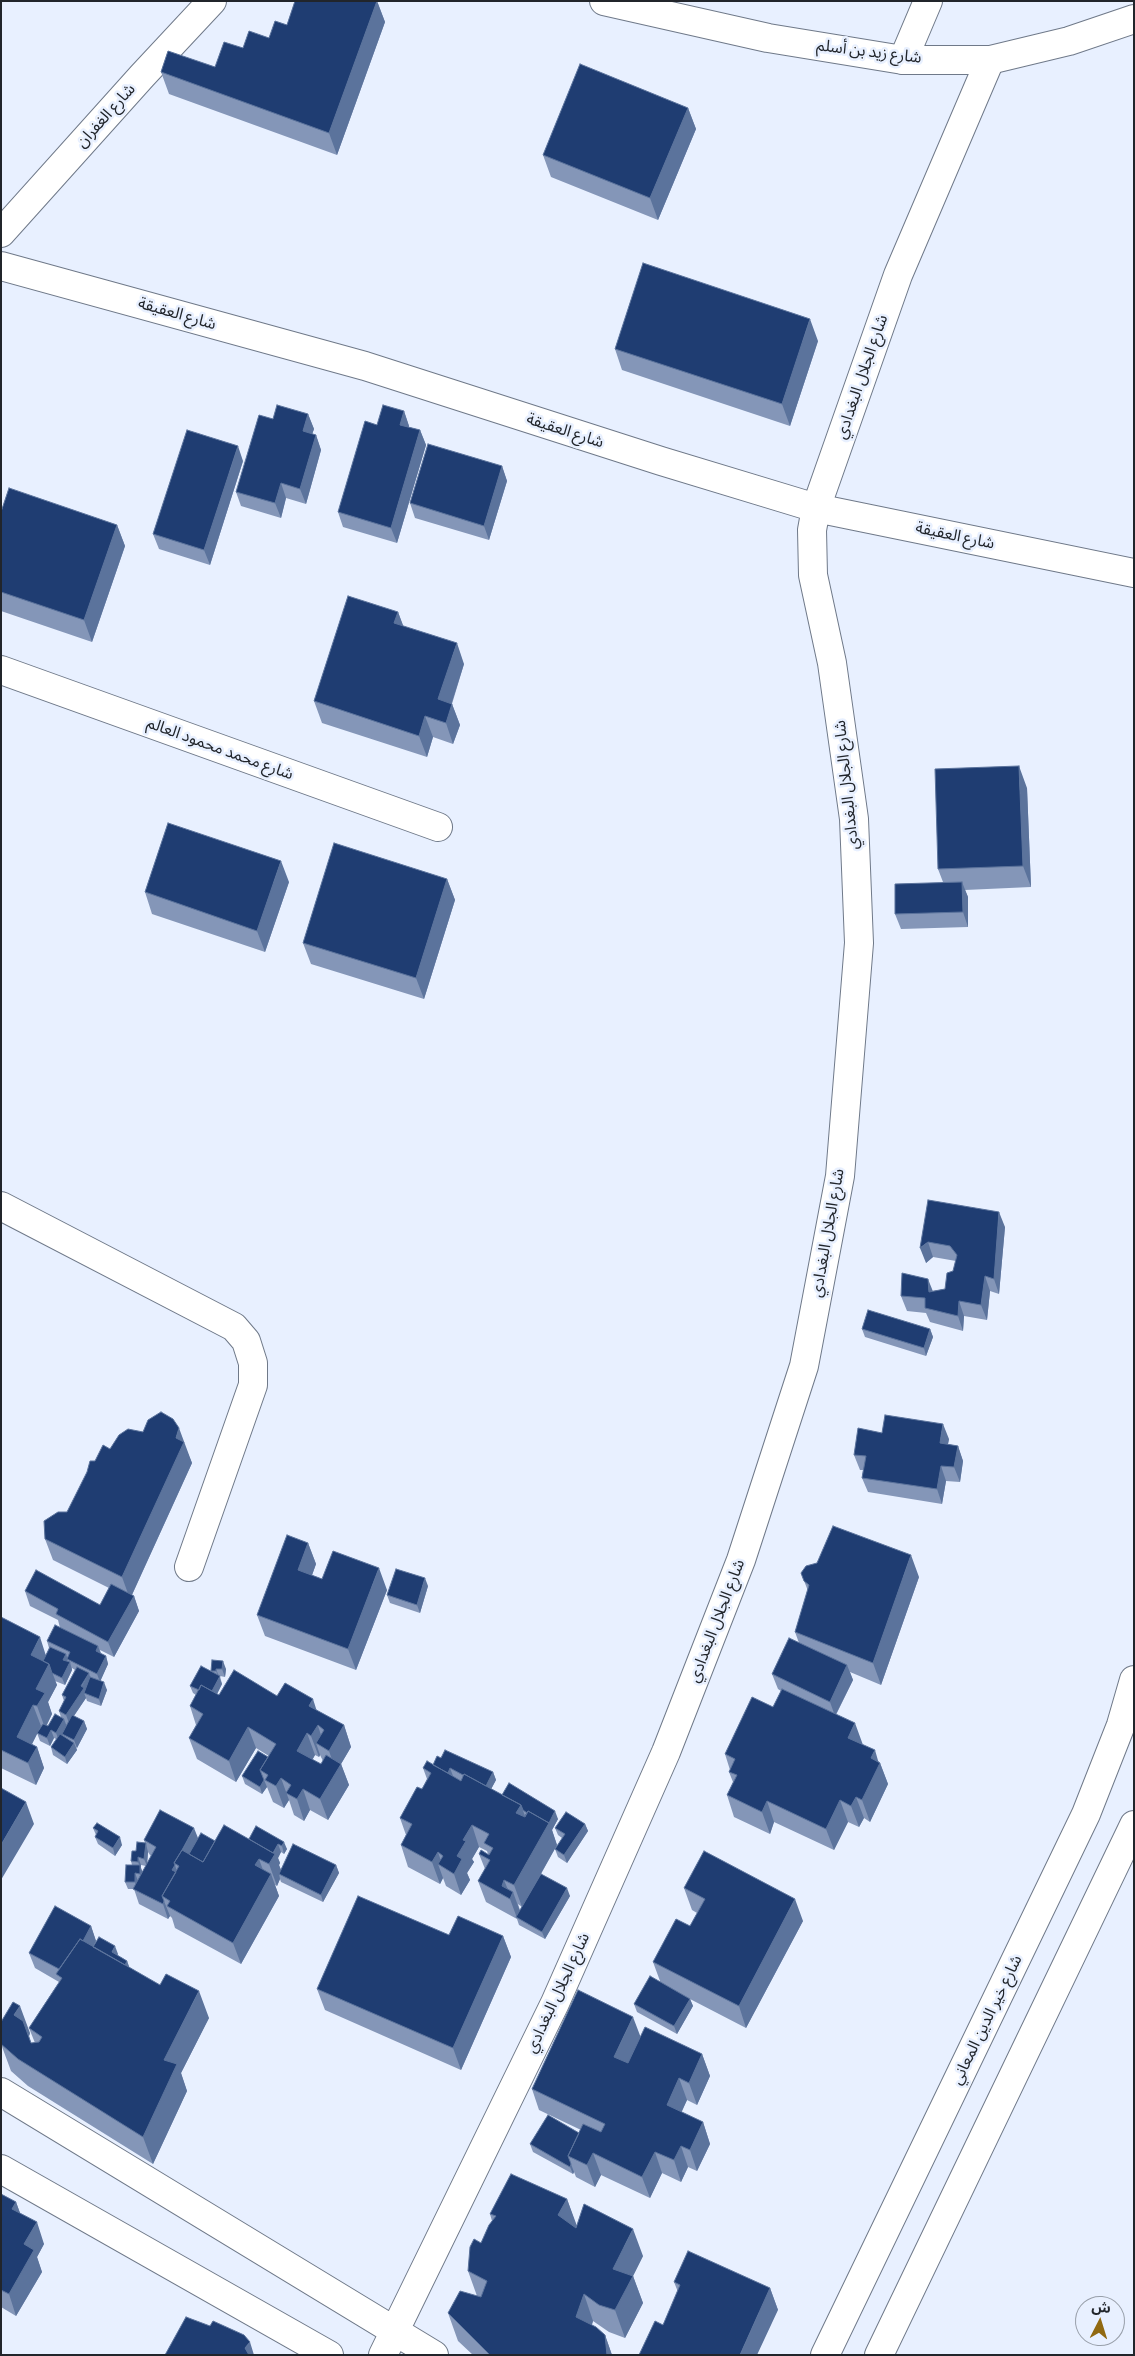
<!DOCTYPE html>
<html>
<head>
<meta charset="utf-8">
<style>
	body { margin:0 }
	#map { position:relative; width:1135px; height:2356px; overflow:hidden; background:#e8f0ff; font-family:Manrope,"Noto Sans Arabic",sans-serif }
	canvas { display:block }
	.frame { position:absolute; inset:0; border:2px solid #21252b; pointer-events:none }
	.north { position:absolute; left:1075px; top:2296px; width:50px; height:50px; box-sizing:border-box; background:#e8f0ff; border:1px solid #989faa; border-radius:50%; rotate:5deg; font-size:14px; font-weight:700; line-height:20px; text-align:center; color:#21252b }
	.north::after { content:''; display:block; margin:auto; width:18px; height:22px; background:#916911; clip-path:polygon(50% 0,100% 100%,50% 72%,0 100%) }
</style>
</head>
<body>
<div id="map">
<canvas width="1135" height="2356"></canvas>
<div class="frame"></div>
<div class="north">ش</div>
</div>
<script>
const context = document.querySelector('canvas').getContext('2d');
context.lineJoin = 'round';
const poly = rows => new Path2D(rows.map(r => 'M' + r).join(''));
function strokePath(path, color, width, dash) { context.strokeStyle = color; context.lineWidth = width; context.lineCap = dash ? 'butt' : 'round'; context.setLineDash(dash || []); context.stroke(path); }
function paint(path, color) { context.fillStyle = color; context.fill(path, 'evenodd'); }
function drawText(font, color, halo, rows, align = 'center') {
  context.font = font + ' Manrope,"Noto Sans Arabic",sans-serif'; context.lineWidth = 5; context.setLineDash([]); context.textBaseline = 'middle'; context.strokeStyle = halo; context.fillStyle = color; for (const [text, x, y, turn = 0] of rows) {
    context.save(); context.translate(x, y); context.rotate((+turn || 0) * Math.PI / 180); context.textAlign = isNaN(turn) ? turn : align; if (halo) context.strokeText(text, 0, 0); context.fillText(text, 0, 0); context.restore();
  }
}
const street = poly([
	[903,60,928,1],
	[1,266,365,366,661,461,816,508,1134,573],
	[1,670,438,827],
	[1,1206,234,1327,246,1341,253,1363,253,1385,189,1567],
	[1,2092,434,2355],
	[1,2169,329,2355],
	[383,2355,555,2003,666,1752,741,1560,804,1366,840,1176,859,943,854,819,832,663,813,575,812,530,816,508,898,275,990,60]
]);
const secondary = poly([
	[604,1,768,38,903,60,990,60,1069,41,1134,19],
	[1,233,142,76,212,1],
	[825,2355,1086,1814,1121,1725,1134,1680],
	[879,2355,1134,1825]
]);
strokePath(street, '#6f7989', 30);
strokePath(secondary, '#6f7989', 30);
strokePath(street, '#fff', 28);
strokePath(secondary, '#fff', 28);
paint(poly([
	[295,1,377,1,385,22,337,155,169,94,161,72,215,67,243,48,269,38,287,25],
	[688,108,696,129,658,220,551,177,543,155],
	[818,341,790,426,622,370,615,349],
	[404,411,409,426,409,427,420,430,426,445,397,543,343,527,338,512,377,425],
	[308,414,314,429,312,434,316,435,321,450,306,504,286,498,281,518,241,506,236,492,273,419],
	[243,461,210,565,159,549,153,534],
	[502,466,507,481,489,540,415,518,410,503],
	[1,512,117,525,125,546,92,642,1,611],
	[398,612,403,626,464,664,452,704,460,725,453,744,433,737,427,757,322,723,314,701],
	[1027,788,1031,887,965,890,968,897,968,927,901,929,895,914,943,882,938,869],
	[447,879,455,900,424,999,311,964,303,943],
	[289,882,265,952,152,914,145,892],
	[928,1200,1005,1227,999,1294,990,1291,987,1320,964,1316,963,1331,930,1322,926,1313,907,1311,901,1296,945,1289,953,1271,956,1261,933,1257,926,1263],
	[862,1329,930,1329,933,1337,926,1356,865,1337],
	[882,1433,949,1439,948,1444,958,1446,963,1461,960,1482,946,1481,942,1504,868,1492,862,1478,863,1470,860,1470,854,1455],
	[183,1442,192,1463,132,1595,134,1596,139,1611,114,1657,100,1650,101,1654,106,1656,108,1664,100,1681,107,1690,101,1706,87,1701,86,1698,74,1716,84,1721,87,1729,77,1748,76,1747,77,1750,67,1764,53,1755,51,1747,56,1739,54,1738,50,1746,40,1741,37,1733,41,1726,32,1744,37,1747,44,1768,36,1785,1,1768,1,1617,46,1655,49,1648,47,1641,60,1628,58,1620,30,1606,25,1591,100,1605,109,1588,53,1560,45,1539,67,1512,95,1461,110,1449],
	[72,1668,75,1670,62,1695,64,1701,59,1711,61,1717,48,1726,47,1725,52,1714,48,1702,57,1685,55,1681,65,1685,72,1670],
	[308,1543,316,1564,312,1575,322,1579,387,1590,356,1670,265,1636,257,1615],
	[801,1573,919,1577,881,1685,850,1672,853,1680,836,1715,863,1745,880,1763,888,1784,870,1822,864,1818,859,1827,848,1822,834,1850,774,1822,770,1834,734,1817,727,1795,733,1782,729,1772,730,1770,725,1754,773,1707,781,1691,778,1689,772,1674,799,1643,795,1632,808,1591],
	[428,1586,420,1613,390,1603,387,1595],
	[212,1660,226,1669,225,1677,220,1676,222,1684,217,1694,219,1695,277,1696,316,1710,344,1725,351,1747,341,1764,349,1785,328,1820,310,1810,304,1821,294,1815,289,1800,284,1808,273,1802,267,1787,262,1794,245,1784,242,1776,269,1756,256,1748,236,1782,197,1759,189,1738,196,1725,190,1706,196,1695,193,1693,190,1686,212,1672],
	[315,1755,319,1757,320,1755,323,1761,321,1764,312,1760],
	[441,1758,493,1772,496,1780,491,1789,502,1795,558,1819,552,1830,557,1845,541,1874,570,1896,545,1939,519,1925,517,1919,486,1902,478,1881,485,1869,479,1854,488,1854,487,1851,479,1847,472,1859,474,1862,467,1873,470,1880,461,1895,446,1886,443,1878,440,1884,408,1867,401,1845,406,1835,400,1818,422,1789,427,1779,423,1768,433,1765],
	[518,1904,522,1907,520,1910],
	[585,1824,588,1831,567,1863,558,1857,555,1849,562,1838,558,1835,555,1828],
	[256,1826,287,1849,284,1854,281,1852,278,1858,280,1863,279,1865,281,1870,336,1865,339,1873,323,1902,281,1882,280,1879,277,1886,275,1885,279,1896,241,1964,175,1928,172,1918,170,1916,168,1919,139,1904,134,1889,128,1889,125,1882,132,1865,131,1861,136,1851,145,1843,144,1840,198,1838,215,1841,249,1839],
	[148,1852,150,1855,151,1856,147,1863],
	[141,1865,146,1866,142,1872,141,1868],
	[93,1828,122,1845,115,1856,98,1844,95,1837,96,1835],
	[684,1888,803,1921,746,2028,690,1999,693,2006,677,2034,637,2012,634,2004,660,1981,653,1962,690,1926,697,1913,692,1910],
	[91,1926,96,1941,93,1947,118,1954,117,1955,127,1961,129,1967,209,2018,181,2073,187,2091,153,2164,28,2086,11,2071,1,2044,30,2033,29,2036,31,2043,35,2043,29,2028,59,1982,35,1968,29,1953],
	[449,1935,503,1936,511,1957,461,2070,325,2010,317,1989],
	[640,2037,702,2054,710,2076,697,2105,687,2100,681,2112,703,2122,710,2144,697,2171,688,2167,681,2182,662,2173,650,2198,601,2175,595,2187,576,2177,574,2172,573,2174,533,2152,530,2144,579,2133,581,2130,539,2110,532,2089],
	[1,2194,16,2202,20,2213,44,2244,37,2257,42,2272,16,2316,1,2307],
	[567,2199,576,2225,643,2256,633,2276,643,2303,625,2338,609,2332,593,2321,592,2325,605,2335,612,2355,473,2355,458,2341,448,2313,477,2296,468,2271,492,2221,490,2214],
	[674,2282,770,2288,778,2310,663,2325,678,2292]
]), '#8496b8');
paint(poly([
	[377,1,385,22,337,155,329,133],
	[688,108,696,129,658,220,650,198],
	[810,319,818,341,790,426,782,404],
	[404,411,409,426,405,440,400,425],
	[308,414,314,429,308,446,303,431],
	[420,430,426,445,397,543,391,528],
	[316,435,321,450,306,504,300,489],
	[238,446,243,461,210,565,204,550],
	[502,466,507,481,489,540,484,526],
	[281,483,286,498,281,518,275,503],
	[117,525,125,546,92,642,84,620],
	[398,612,406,633,394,623],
	[457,643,464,664,446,721,438,699],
	[452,704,460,725,453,744,446,723],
	[425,716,433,737,427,757,419,736],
	[1019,766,1027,788,1031,887,1023,866],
	[281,861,289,882,265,952,257,931],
	[447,879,455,900,424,999,416,978],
	[962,882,968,897,968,927,963,912],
	[999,1212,1005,1227,999,1294,994,1279],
	[928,1242,933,1257,926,1263,920,1248],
	[985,1276,990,1291,987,1320,981,1305],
	[928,1279,934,1294,929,1292],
	[959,1301,964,1316,963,1331,958,1316],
	[930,1329,933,1337,926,1356,924,1348],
	[943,1424,949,1439,945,1458,940,1443],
	[179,1428,192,1463,130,1599,122,1577,176,1438],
	[958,1446,963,1461,960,1482,954,1467],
	[941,1466,946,1481,942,1504,937,1489],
	[308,1543,316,1564,306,1592,298,1570],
	[911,1555,919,1577,881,1685,873,1663],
	[379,1568,387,1590,356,1670,348,1649],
	[425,1578,428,1586,420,1613,417,1605],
	[134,1596,139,1611,114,1657,108,1642],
	[40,1637,47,1659,42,1668,31,1655],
	[98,1646,101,1654,96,1651],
	[66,1654,68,1660,67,1659,68,1663,63,1660],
	[106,1656,108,1664,100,1682,97,1674],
	[223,1661,226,1669,225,1677,222,1669],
	[70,1662,72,1670,65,1685,62,1678],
	[49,1664,57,1685,48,1702,52,1714,45,1728,37,1706,36,1689],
	[847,1665,853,1680,835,1716,830,1702],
	[216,1669,222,1684,212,1704,209,1696,219,1678,216,1671],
	[89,1673,91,1681,84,1693,86,1698,69,1723,66,1715],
	[104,1682,107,1690,101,1706,99,1699],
	[313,1699,320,1721,318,1726,325,1747,316,1743,320,1755,319,1757,311,1736,309,1706],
	[33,1705,41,1726,25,1758,17,1737],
	[64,1719,67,1727,59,1741,56,1733],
	[84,1721,87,1729,77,1748,74,1740],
	[855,1723,863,1745,848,1738],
	[344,1725,351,1747,341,1764,349,1785,328,1820,320,1799,336,1771,329,1751],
	[248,1727,256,1748,236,1782,229,1761],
	[51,1730,54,1738,50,1746,47,1738],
	[307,1733,315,1755,305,1773,297,1751],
	[74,1743,77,1750,67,1764,65,1757],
	[37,1747,44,1768,36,1785,28,1763],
	[875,1750,879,1764,880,1763,888,1784,870,1822,862,1800,871,1758],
	[450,1768,453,1776,448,1773],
	[493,1772,496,1780,489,1793,486,1786],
	[281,1778,289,1800,284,1808,276,1786],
	[264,1780,267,1787,262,1794,260,1787],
	[303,1789,310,1810,304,1821,297,1799],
	[856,1797,864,1818,859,1827,851,1806],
	[840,1800,848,1822,834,1850,826,1829],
	[767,1801,774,1822,770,1834,762,1812],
	[26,1802,34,1824,1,1880,1,1845],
	[521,1805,529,1827,516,1813],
	[555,1811,558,1819,552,1830,557,1845,522,1907,514,1885],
	[585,1824,588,1831,567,1863,564,1855],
	[472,1825,479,1847,472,1859,474,1862,467,1873,470,1880,461,1895,454,1874,457,1856,463,1840],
	[194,1828,200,1843,179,1866,175,1864],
	[120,1837,122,1845,115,1856,113,1848],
	[284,1842,287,1849,284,1854,282,1846],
	[146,1844,148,1852,147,1866,144,1859],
	[278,1844,281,1852,278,1858,280,1863,279,1865,283,1875,279,1874,280,1879,277,1886,269,1864,273,1854],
	[438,1852,443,1867,438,1864,443,1878,440,1884,432,1862],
	[138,1857,141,1865,141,1868,143,1873,142,1881,140,1874,140,1867,138,1862],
	[259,1859,267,1881,255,1865],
	[175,1865,178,1875,172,1870],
	[336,1865,339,1873,323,1902,321,1895],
	[135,1873,138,1881,137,1889,135,1882],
	[271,1874,279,1896,241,1964,233,1943],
	[504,1880,511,1897,513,1892,521,1914,517,1918,510,1899,502,1886],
	[567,1888,570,1896,545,1939,542,1932],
	[795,1899,803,1921,746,2028,739,2006],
	[164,1901,170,1916,168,1919,163,1904],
	[91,1926,96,1941,71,1988,65,1973],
	[503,1936,511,1957,461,2070,453,2048],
	[115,1946,118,1954,115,1960,112,1952],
	[127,1961,130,1969,121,1970],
	[199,1991,209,2018,181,2073,187,2091,153,2164,143,2137,164,2060],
	[690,1999,693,2006,677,2034,674,2026],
	[20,2006,30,2033,29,2036,14,2015],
	[633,2017,641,2038,622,2078,614,2057],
	[702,2054,710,2076,697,2105,689,2083],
	[679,2078,687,2100,675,2127,667,2105],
	[703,2122,710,2144,697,2171,690,2150],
	[681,2146,688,2167,681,2182,674,2160],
	[655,2152,662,2173,650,2198,642,2177],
	[593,2153,601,2175,595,2187,587,2165],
	[571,2164,574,2172,573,2174,570,2167],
	[567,2199,577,2226,568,2242,558,2215],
	[16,2202,24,2224,12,2209],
	[37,2222,44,2244,37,2257,42,2272,16,2316,9,2294,24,2244],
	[633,2229,643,2256,633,2276,643,2303,625,2338,615,2310,613,2269],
	[770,2288,778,2310,757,2355,740,2355],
	[584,2294,593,2321,585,2344,576,2317],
	[605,2335,612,2355,607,2355],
	[250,2342,254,2355,248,2355,245,2348]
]), '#5b739c');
const building = poly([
	[295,1,377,1,329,133,161,72,168,51,215,67,224,42,243,48,249,31,269,38,275,21,287,25,295,1],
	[580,64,688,108,650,198,543,155,580,64],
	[643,263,810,319,782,404,615,349,643,263],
	[277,405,308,414,303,431,316,435,300,489,281,483,275,503,236,492,259,415,273,419,277,405],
	[383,405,404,411,400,425,420,430,391,528,338,512,365,421,377,425,383,405],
	[187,430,238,446,204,550,153,534,187,430],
	[428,444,502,466,484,526,410,503,428,444],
	[9,488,117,525,84,620,1,592,1,512,9,488],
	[348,596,398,612,394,623,457,643,438,699,452,704,446,723,425,716,419,736,314,701,348,596],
	[1019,766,1023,866,938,869,935,769,1019,766],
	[168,823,281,861,257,931,145,892,168,823],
	[334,843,447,879,416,978,303,943,334,843],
	[962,882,963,912,895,914,895,884,962,882],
	[928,1200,999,1212,994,1279,985,1276,981,1305,959,1301,958,1316,925,1308,925,1298,901,1296,902,1273,928,1279,929,1292,945,1289,947,1273,953,1271,957,1255,950,1246,928,1242,920,1248,928,1200],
	[868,1310,930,1329,924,1348,862,1329,868,1310],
	[161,1412,173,1419,179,1428,176,1438,184,1442,122,1577,45,1539,44,1521,58,1512,67,1512,87,1472,90,1461,95,1461,103,1445,110,1449,119,1435,128,1429,143,1432,148,1420,161,1412],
	[885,1415,943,1424,940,1443,958,1446,954,1467,941,1466,937,1489,862,1478,866,1456,854,1455,858,1428,882,1433,885,1415],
	[833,1526,911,1555,873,1663,795,1632,809,1585,804,1581,801,1573,806,1566,817,1563,833,1526],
	[287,1535,308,1543,298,1570,322,1579,333,1551,379,1568,348,1649,257,1615,287,1535],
	[396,1569,425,1578,417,1605,387,1595,396,1569],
	[36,1570,100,1605,111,1584,134,1596,108,1642,56,1614,58,1609,25,1591,36,1570],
	[1,1617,40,1637,31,1655,49,1664,36,1689,45,1693,37,1706,33,1705,17,1737,37,1747,28,1763,1,1750,1,1617],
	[55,1625,98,1646,96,1651,106,1656,97,1674,67,1659,70,1652,47,1641,55,1625],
	[789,1638,847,1665,830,1702,772,1674,789,1638],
	[50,1647,66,1654,63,1660,70,1662,62,1678,52,1673,49,1664,43,1661,50,1647],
	[212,1660,223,1661,222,1669,216,1669,216,1671,211,1671,212,1660],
	[201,1666,220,1676,212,1691,201,1685,199,1690,190,1686,201,1666],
	[77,1667,89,1673,81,1686,84,1688,66,1715,59,1711,66,1697,62,1695,77,1667],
	[234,1670,277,1696,285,1683,313,1699,309,1706,344,1725,329,1751,316,1743,324,1730,318,1725,311,1736,307,1733,297,1751,321,1764,326,1755,341,1764,320,1799,303,1789,297,1799,286,1793,291,1785,281,1778,276,1786,265,1780,268,1775,260,1770,276,1744,248,1727,229,1761,189,1738,203,1714,190,1706,201,1685,219,1695,234,1670],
	[90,1677,104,1682,99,1699,84,1693,90,1677],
	[782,1689,855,1723,848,1738,875,1750,871,1758,880,1763,862,1800,856,1797,851,1806,840,1800,826,1829,767,1801,762,1812,727,1795,737,1775,729,1772,735,1759,725,1754,752,1697,773,1707,782,1689],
	[55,1714,64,1719,56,1733,51,1730,47,1738,37,1733,43,1724,48,1726,55,1714],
	[72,1715,84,1721,74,1740,62,1734,72,1715],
	[60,1734,74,1743,65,1757,51,1747,60,1734],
	[445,1750,493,1772,486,1786,464,1774,463,1775,450,1768,448,1773,433,1765,437,1756,441,1758,445,1750],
	[258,1751,268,1757,260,1770,264,1780,260,1787,242,1776,258,1751],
	[427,1761,461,1781,464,1774,521,1805,516,1813,525,1817,528,1811,549,1823,514,1885,504,1880,502,1886,513,1892,510,1899,478,1881,490,1860,479,1854,481,1850,489,1855,493,1848,484,1843,489,1834,472,1825,463,1840,466,1841,457,1856,462,1859,454,1874,438,1864,443,1856,438,1852,432,1862,401,1845,412,1824,400,1818,417,1787,422,1789,431,1773,423,1768,427,1761],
	[509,1783,555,1811,549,1823,528,1811,526,1815,525,1815,527,1813,523,1810,521,1805,502,1795,509,1783],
	[1,1788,26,1802,1,1845,1,1788],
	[160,1810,194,1828,182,1850,174,1863,175,1865,172,1870,176,1872,162,1896,164,1901,163,1904,133,1889,156,1847,144,1840,160,1810],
	[566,1812,585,1824,564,1855,555,1849,565,1834,555,1828,566,1812],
	[97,1823,120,1837,113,1848,95,1837,98,1831,93,1828,97,1823],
	[224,1825,275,1854,269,1864,259,1859,255,1865,271,1874,233,1943,167,1906,170,1901,162,1896,179,1866,174,1863,182,1850,203,1862,224,1825],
	[256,1826,284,1842,282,1846,278,1844,273,1853,249,1839,256,1826],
	[201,1833,215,1841,203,1862,189,1854,201,1833],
	[137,1842,146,1843,144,1859,138,1857,138,1862,131,1861,132,1851,136,1851,137,1842],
	[293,1844,336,1865,321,1895,279,1874,293,1844],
	[704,1851,795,1899,739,2006,653,1962,676,1919,690,1926,705,1899,684,1888,704,1851],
	[126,1865,140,1865,140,1874,135,1873,135,1882,125,1882,126,1865],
	[541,1874,567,1888,542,1932,516,1917,541,1874],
	[358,1896,449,1935,458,1916,503,1936,453,2048,317,1989,358,1896],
	[55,1906,91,1926,83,1941,80,1939,59,1969,29,1953,55,1906],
	[99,1937,115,1946,112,1952,127,1961,125,1965,93,1947,99,1937],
	[80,1939,160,1985,166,1974,199,1991,164,2060,177,2064,143,2137,18,2059,1,2044,1,2022,13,2002,20,2006,14,2015,23,2021,31,2043,39,2042,42,2037,29,2028,62,1978,56,1974,80,1939],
	[650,1976,690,1999,674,2026,634,2004,650,1976],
	[578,1990,633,2017,614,2057,628,2063,645,2027,702,2054,689,2083,679,2078,667,2105,703,2122,690,2150,681,2146,674,2160,655,2152,642,2177,593,2153,587,2165,568,2156,583,2124,601,2132,605,2124,532,2089,578,1990],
	[548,2115,579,2133,568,2156,571,2164,570,2167,530,2144,548,2115],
	[511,2174,567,2199,558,2215,576,2228,584,2204,633,2229,613,2269,633,2276,615,2310,599,2305,584,2294,576,2317,596,2327,605,2335,607,2355,490,2355,448,2313,460,2291,481,2297,487,2281,468,2271,470,2247,474,2239,481,2243,489,2225,496,2216,490,2214,511,2174],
	[1,2194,16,2202,12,2209,37,2222,24,2244,34,2250,9,2294,1,2290,1,2194],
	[688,2251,770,2288,740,2355,639,2355,655,2321,663,2325,680,2285,674,2282,688,2251],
	[186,2317,210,2326,213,2321,244,2335,250,2342,245,2348,249,2355,165,2355,186,2317]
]);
paint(building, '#1f3d72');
strokePath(building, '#5b739c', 1);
drawText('16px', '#21252b', '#e8f0ff', [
	["شارع زيد بن أسلم",869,52,7],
	["شارع الغفران",106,116,-48],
	["شارع العقيقة",177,314,16],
	["شارع الجلال البغدادي",862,377,-71],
	["شارع العقيقة",565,431,18],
	["شارع العقيقة",955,536,12],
	["شارع محمد محمود العالم",220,749,20],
	["شارع الجلال البغدادي",847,785,-96],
	["شارع الجلال البغدادي",828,1233,-80],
	["شارع الجلال البغدادي",717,1621,-69],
	["شارع الجلال البغدادي",558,1993,-65],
	["شارع خير الدين المعاني",987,2020,-64]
]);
</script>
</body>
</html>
